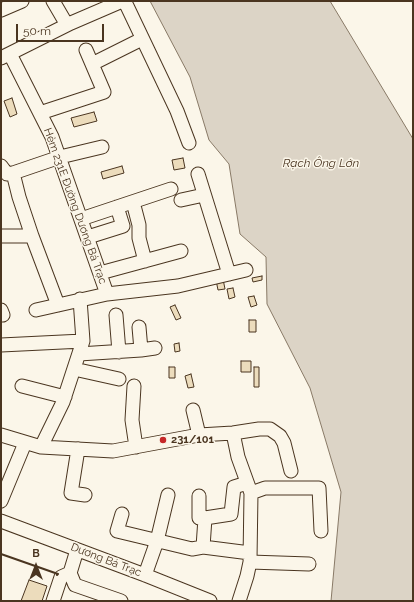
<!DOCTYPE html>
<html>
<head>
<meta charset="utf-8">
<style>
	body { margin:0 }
	#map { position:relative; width:414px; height:602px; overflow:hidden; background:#fbf6e9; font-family:Raleway,sans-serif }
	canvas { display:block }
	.frame { position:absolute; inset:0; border:2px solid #4a3520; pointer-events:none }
	.north { position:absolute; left:16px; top:546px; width:40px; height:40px; -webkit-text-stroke:3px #fbf6e9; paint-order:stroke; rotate:0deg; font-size:11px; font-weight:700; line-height:16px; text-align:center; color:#4a3520 }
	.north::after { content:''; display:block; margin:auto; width:14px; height:18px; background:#4a3520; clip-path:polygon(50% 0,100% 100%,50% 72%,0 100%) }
	.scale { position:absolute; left:16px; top:24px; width:88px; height:18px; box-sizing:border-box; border:2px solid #4a3520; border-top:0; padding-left:5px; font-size:12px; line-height:14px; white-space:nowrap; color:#4a3520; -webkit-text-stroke:3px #fbf6e9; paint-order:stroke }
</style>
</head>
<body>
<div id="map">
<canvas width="414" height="602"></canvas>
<div class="frame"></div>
<div class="north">B</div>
<div class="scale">50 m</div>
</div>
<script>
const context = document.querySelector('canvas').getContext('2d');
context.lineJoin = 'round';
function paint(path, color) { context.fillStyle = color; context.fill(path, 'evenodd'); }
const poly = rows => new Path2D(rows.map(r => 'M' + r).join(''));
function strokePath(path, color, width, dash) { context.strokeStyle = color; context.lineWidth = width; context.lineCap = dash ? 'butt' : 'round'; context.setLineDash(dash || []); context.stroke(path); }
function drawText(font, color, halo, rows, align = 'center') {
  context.font = font + ' Raleway,sans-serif'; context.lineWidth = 3; context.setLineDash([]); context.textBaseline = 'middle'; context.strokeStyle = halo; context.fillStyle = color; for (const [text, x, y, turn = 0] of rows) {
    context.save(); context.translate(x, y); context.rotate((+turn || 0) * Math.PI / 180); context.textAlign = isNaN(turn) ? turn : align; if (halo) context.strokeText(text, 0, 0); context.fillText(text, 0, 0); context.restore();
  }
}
const water = poly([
	[150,1,330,1,413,139,413,601,331,601,341,492,310,388,267,304,266,257,240,234,229,164,209,140,190,77,150,1]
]);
paint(water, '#dcd4c6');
strokePath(water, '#887966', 1);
const building = poly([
	[12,98,17,114,10,117,4,101,12,98],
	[94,112,97,121,74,127,71,118,94,112],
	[183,158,185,168,174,170,172,160,183,158],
	[122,166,124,173,103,179,101,172,122,166],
	[262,276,262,280,253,282,252,278,262,276],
	[223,279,225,289,218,290,216,280,223,279],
	[233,288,235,297,229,299,227,289,233,288],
	[254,296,257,305,251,307,248,297,254,296],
	[175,305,181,318,176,320,170,307,175,305],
	[249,320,256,320,256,332,249,332,249,320],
	[179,343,180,351,175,352,174,344,179,343],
	[241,361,251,361,251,372,241,372,241,361],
	[169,367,175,367,175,378,169,378,169,367],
	[254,367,259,367,259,387,254,387,254,367],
	[191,374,194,387,188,388,185,376,191,374],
	[29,580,47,586,42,601,21,601,29,580]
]);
paint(building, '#ecdcbc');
strokePath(building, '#4a3520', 1);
const minor = poly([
	[53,1,67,25],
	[123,1,127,6,177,111,189,143],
	[1,10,22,1],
	[10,54,52,137,107,294],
	[1,58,71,23,122,1],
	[92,64,142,39],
	[40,113,104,92,86,50],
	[1,166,7,174,13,173,19,197,32,236,58,305],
	[13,173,60,157,102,147],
	[198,174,229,274],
	[181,200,204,195],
	[133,202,139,225,139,238,145,261],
	[81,219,171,189],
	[1,236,32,236],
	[88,237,123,226,117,207],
	[100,273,181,251],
	[1,310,3,315],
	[36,310,107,294,178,286,246,270],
	[116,315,119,352],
	[139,327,141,350],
	[1,345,83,341],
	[79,354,141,350,155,348],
	[74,369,119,379],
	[22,386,65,397],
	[134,386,132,420,136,447],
	[193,410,199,435],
	[233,433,238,457,251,493,250,560],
	[1,435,41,447,113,451,199,435,233,433,259,429,270,429,280,436,284,443,291,471],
	[41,447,63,402,83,341,80,299],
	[78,449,71,493,85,495],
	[251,493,265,488,319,488,321,531],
	[199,496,199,518,205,518,231,514,234,487,247,483],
	[1,501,25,443],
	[122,514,117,531,192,549,203,547,250,553],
	[1,521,145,575,210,601],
	[203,547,205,518],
	[70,573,75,585,121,601],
	[145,575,157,541,168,495],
	[53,601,61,577,70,573,77,550],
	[239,601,247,576,250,562,309,564]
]);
strokePath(minor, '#4a3520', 15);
strokePath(minor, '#fbf6e9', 13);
strokePath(poly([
	[1,554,58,574,57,575]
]), '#4a3520', 2);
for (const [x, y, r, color] of [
	[163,440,4,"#c62828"]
]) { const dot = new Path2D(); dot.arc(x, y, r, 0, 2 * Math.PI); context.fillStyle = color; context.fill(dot); strokePath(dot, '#fbf6e9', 1.5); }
drawText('11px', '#4a3520', '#fbf6e9', [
	["Hẻm 231E Đường Dương Bá Trạc",75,206,70],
	["Dương Bá Trạc",106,560,21]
]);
drawText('bold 11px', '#4a3520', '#fbf6e9', [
	["231/101",171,440]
], 'left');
drawText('italic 12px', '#4a3520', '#fbf6e9', [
	["Rạch Ông Lớn",321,163]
]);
</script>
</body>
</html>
